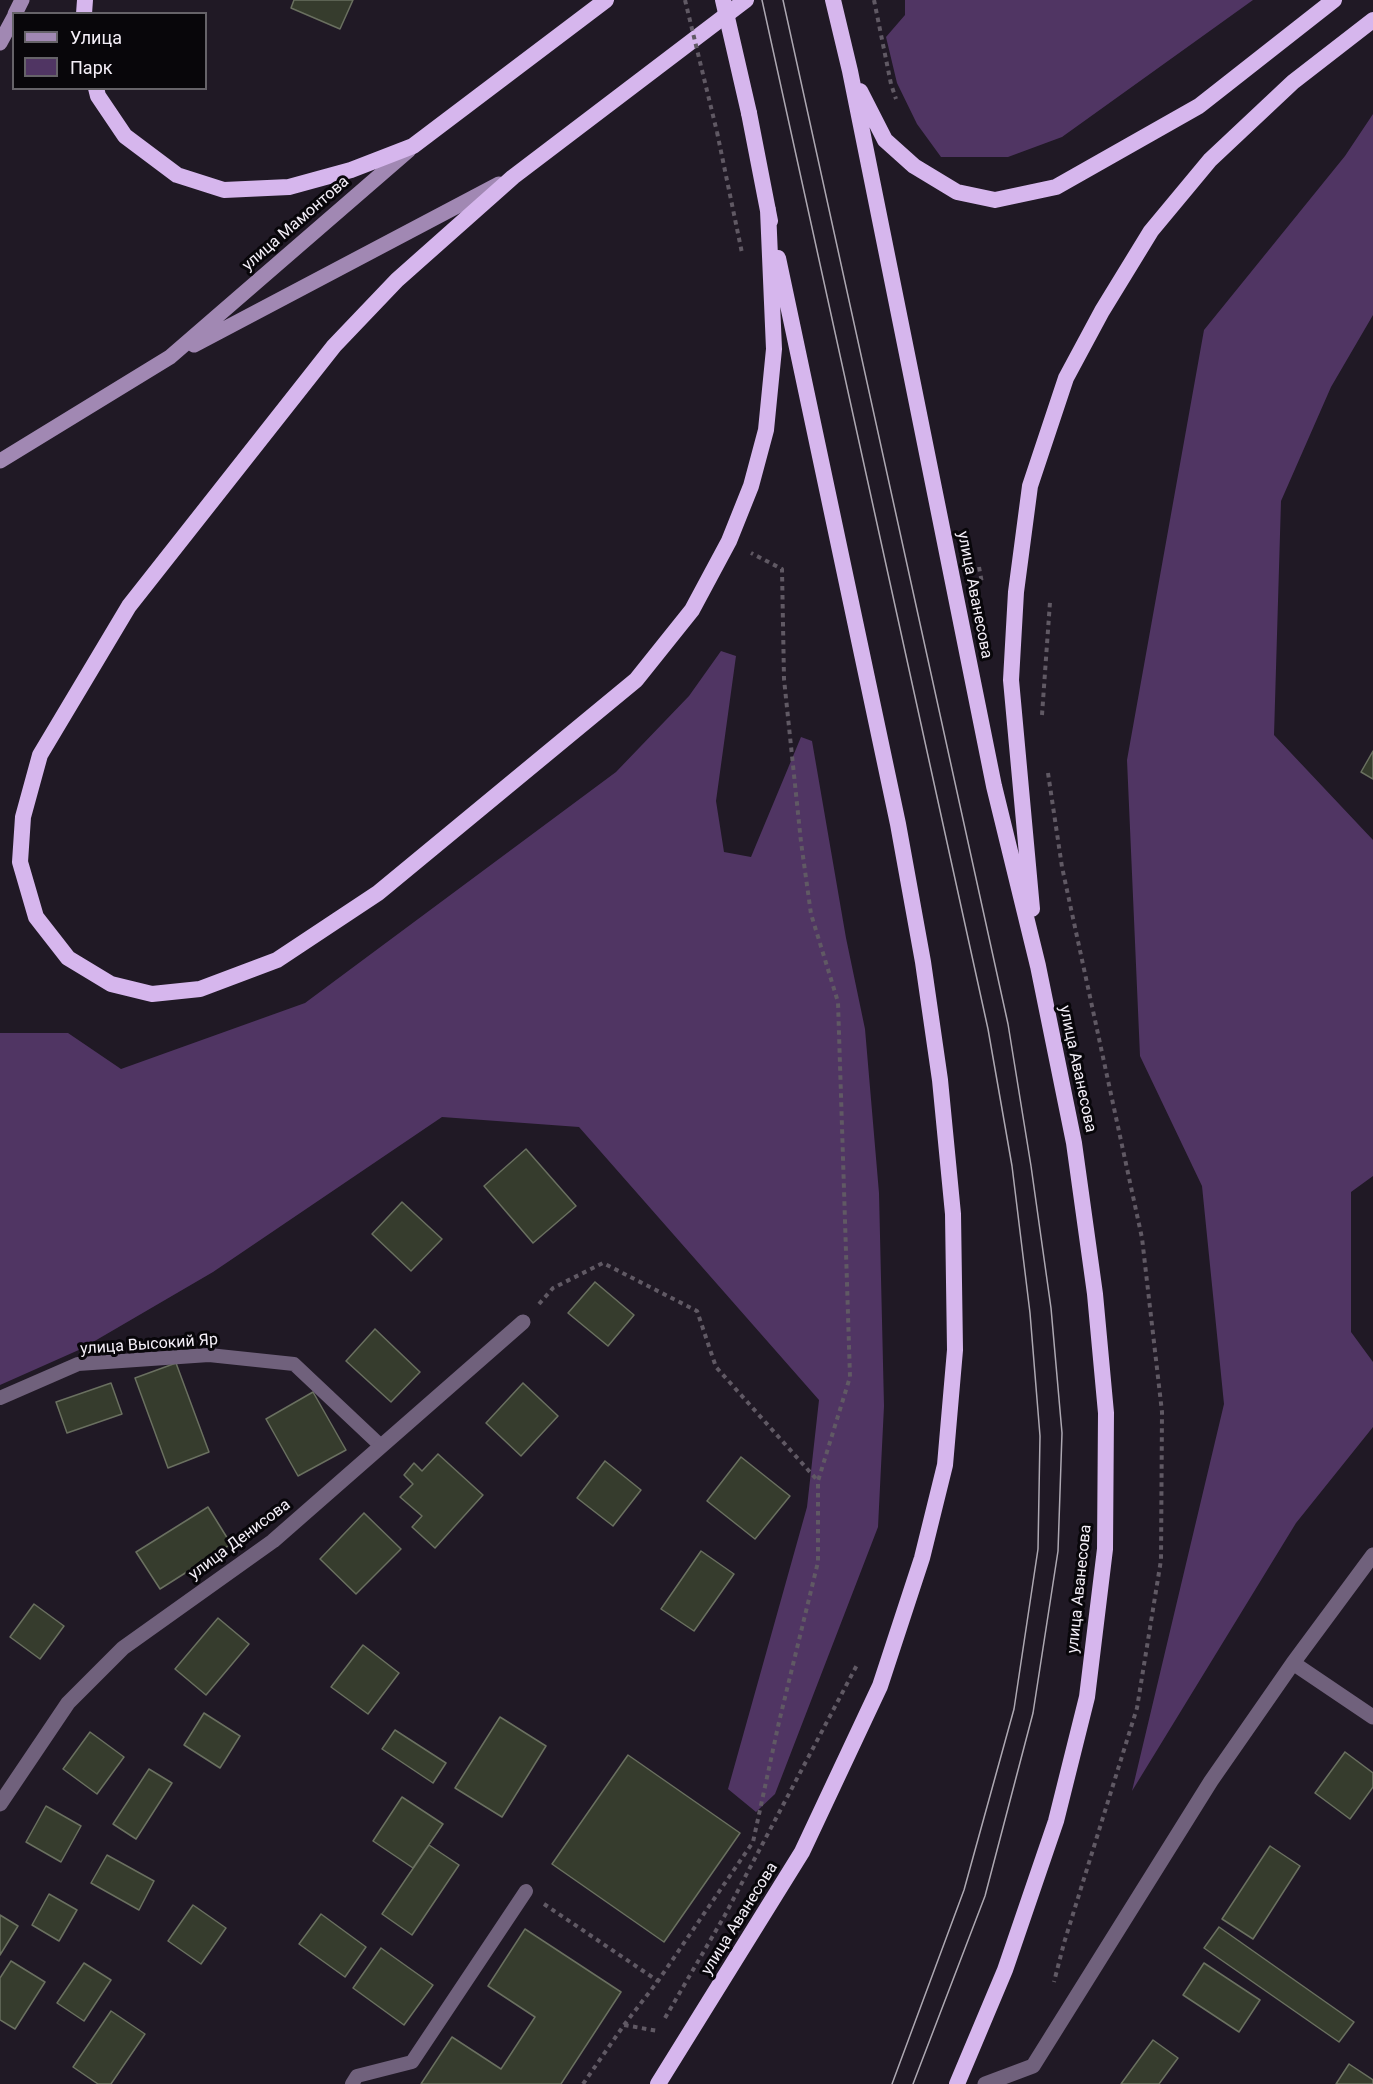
<!DOCTYPE html>
<html>
<head>
<meta charset="utf-8">
<style>
	body { margin:0 }
	#map { position:relative; width:1373px; height:2084px; overflow:hidden; background:#201925; font-family:Roboto,sans-serif }
	canvas { display:block }
	.legend { position:absolute; left:12px; top:12px; width:195px; height:78px; box-sizing:border-box; background:#08060a; border:2px solid #666369; margin:0; padding:8px 10px; list-style:none; font-size:18px; color:#f4eff8 }
	.legend li { display:flex; align-items:center; gap:12px; height:30px }
	.legend b { width:30px; border:2px solid #666369 }
</style>
</head>
<body>
<div id="map">
<canvas width="1373" height="2084"></canvas>
<ul class="legend">
<li><b style="height:8px;background:#a188b3"></b>Улица</li>
<li><b style="height:16px;background:#503563"></b>Парк</li>
</ul>
</div>
<script>
const context = document.querySelector('canvas').getContext('2d');
context.lineJoin = 'round';
function paint(path, color) { context.fillStyle = color; context.fill(path, 'evenodd'); }
const poly = rows => new Path2D(rows.map(r => 'M' + r).join(''));
function strokePath(path, color, width, dash) { context.strokeStyle = color; context.lineWidth = width; context.lineCap = dash ? 'butt' : 'round'; context.setLineDash(dash || []); context.stroke(path); }
function drawText(font, color, halo, rows, align = 'center') {
  context.font = font + ' Roboto,sans-serif'; context.lineWidth = 6; context.setLineDash([]); context.textBaseline = 'middle'; context.strokeStyle = halo; context.fillStyle = color; for (const [text, x, y, turn = 0] of rows) {
    context.save(); context.translate(x, y); context.rotate((+turn || 0) * Math.PI / 180); context.textAlign = isNaN(turn) ? turn : align; if (halo) context.strokeText(text, 0, 0); context.fillText(text, 0, 0); context.restore();
  }
}
paint(poly([
	[905,0,1253,0,1062,137,1008,157,941,157,917,124,897,83,886,37,905,15],
	[1373,114,1373,315,1331,387,1281,501,1274,735,1373,840,1373,1176,1351,1192,1351,1332,1373,1362,1373,1427,1296,1523,1132,1791,1224,1404,1202,1186,1140,1056,1127,760,1204,330,1345,156],
	[721,651,736,656,716,801,724,852,751,857,801,737,812,741,846,938,865,1029,879,1193,884,1406,878,1527,775,1794,756,1812,728,1789,807,1507,819,1400,579,1127,442,1117,213,1272,81,1349,0,1385,0,1033,68,1033,121,1069,305,1003,616,772,689,696]
]), '#503563');
const building = poly([
	[294,0,353,0,340,29,291,8,294,0],
	[1373,751,1373,779,1361,772,1373,751],
	[526,1149,576,1206,533,1243,484,1186,526,1149],
	[402,1202,442,1239,411,1271,372,1234,402,1202],
	[595,1282,634,1315,608,1346,568,1313,595,1282],
	[375,1329,420,1372,391,1402,346,1361,375,1329],
	[176,1363,209,1452,168,1468,135,1378,176,1363],
	[111,1383,122,1414,67,1433,56,1402,111,1383],
	[523,1383,558,1416,521,1456,486,1423,523,1383],
	[313,1392,346,1450,298,1476,266,1419,313,1392],
	[438,1454,483,1495,435,1548,412,1527,422,1516,400,1497,413,1484,404,1475,414,1463,422,1471,438,1454],
	[741,1457,790,1496,755,1539,707,1501,741,1457],
	[605,1461,641,1490,613,1526,577,1498,605,1461],
	[208,1507,231,1544,160,1589,136,1552,208,1507],
	[364,1513,401,1549,356,1594,320,1559,364,1513],
	[701,1551,734,1574,694,1631,661,1609,701,1551],
	[34,1604,64,1626,40,1659,10,1637,34,1604],
	[218,1618,249,1644,206,1695,175,1669,218,1618],
	[363,1645,399,1673,368,1714,331,1687,363,1645],
	[204,1713,240,1736,220,1768,184,1745,204,1713],
	[500,1717,546,1746,502,1817,455,1788,500,1717],
	[395,1730,446,1763,433,1783,382,1749,395,1730],
	[90,1732,124,1757,97,1794,63,1769,90,1732],
	[1345,1752,1373,1773,1373,1787,1350,1819,1315,1793,1345,1752],
	[628,1755,740,1833,664,1942,552,1864,628,1755],
	[149,1769,172,1783,136,1839,113,1824,149,1769],
	[402,1797,443,1824,413,1868,373,1841,402,1797],
	[46,1806,81,1826,61,1862,26,1842,46,1806],
	[429,1845,459,1865,412,1935,382,1914,429,1845],
	[1270,1846,1300,1866,1253,1939,1222,1919,1270,1846],
	[107,1855,154,1881,139,1910,91,1883,107,1855],
	[49,1894,77,1910,59,1941,32,1925,49,1894],
	[193,1905,226,1928,201,1964,168,1941,193,1905],
	[321,1914,366,1947,345,1977,299,1944,321,1914],
	[0,1915,18,1926,0,1955,0,1915],
	[1219,1927,1354,2022,1339,2042,1204,1948,1219,1927],
	[525,1929,621,1992,561,2084,421,2084,452,2037,501,2069,535,2017,488,1986,525,1929],
	[381,1948,433,1985,404,2025,353,1988,381,1948],
	[11,1961,45,1982,15,2029,0,2020,0,1978,11,1961],
	[84,1963,111,1980,84,2021,57,2003,84,1963],
	[1204,1963,1260,2000,1239,2032,1183,1995,1204,1963],
	[111,2011,145,2034,111,2084,98,2084,73,2067,111,2011],
	[1153,2040,1178,2058,1159,2084,1121,2084,1153,2040],
	[1349,2064,1373,2080,1373,2084,1336,2084,1349,2064]
]);
paint(building, '#363c2d');
strokePath(building, '#6a7060', 1.5);
strokePath(poly([
	[874,0,891,84,896,99],
	[717,132,742,253],
	[979,567,982,583],
	[1042,715,1050,602],
	[1048,773,1062,867,1142,1238,1162,1412,1161,1560,1137,1708,1064,1943,1054,1982],
	[539,1304,553,1288,603,1263,697,1311,716,1367,818,1481,850,1377,838,1002,811,914,801,842,784,679,782,569,751,553],
	[544,1904,658,1981],
	[665,2018,725,1915,858,1663],
	[624,2025,658,1981,753,1842,779,1722,818,1562,818,1481],
	[583,2084,624,2025,658,2031]
]), '#605964', 4, [4.5, 4.5]);
strokePath(poly([
	[0,1398,78,1364,209,1355,294,1364,381,1446],
	[352,2084,357,2076,412,2062,526,1891]
]), '#70617c', 14);
strokePath(poly([
	[1293,1663,1373,1717],
	[0,1804,68,1703,123,1648,273,1541,523,1322],
	[985,2084,1033,2066,1211,1781,1293,1663,1373,1555]
]), '#70617c', 15);
strokePath(poly([
	[15,14,22,0],
	[0,43,14,17],
	[194,345,499,184],
	[0,461,170,357,409,150]
]), '#a188b3', 15);
strokePath(poly([
	[746,0,513,177,397,280,334,346,129,606,40,755,23,817,20,862,36,917,68,958,111,984,152,994,200,989,277,960,378,893,636,680,692,610,729,541,751,486,766,430,774,349,768,210],
	[833,0,850,71,994,786,1038,966,1074,1143,1095,1294,1106,1413,1105,1549,1087,1697,1056,1821,1005,1970,957,2084],
	[84,14,85,0],
	[96,88,98,96,125,136,177,175,224,190,289,187,351,170,413,146,606,0],
	[860,91,885,140,914,166,957,192,995,200,1056,187,1199,106,1334,0],
	[749,113,770,221],
	[1032,909,1011,680,1016,592,1030,486,1066,378,1102,311,1151,231,1210,160,1293,82,1373,20],
	[658,2084,802,1852,880,1686,922,1558,945,1465,955,1350,953,1214,940,1080,923,962,898,824,778,258]
]), '#d6b6ed', 16);
strokePath(poly([
	[762,0,988,1029,1012,1166,1030,1313,1040,1436,1038,1549,1014,1709,964,1890,892,2084],
	[783,0,1008,1024,1031,1166,1051,1308,1062,1433,1058,1551,1033,1713,985,1896,913,2084]
]), '#ada8b2', 1.5);
strokePath(poly([
	[685,0,717,132]
]), '#605964', 4, [4.5, 4.5]);
strokePath(poly([
	[723,0,749,113]
]), '#d6b6ed', 16);
drawText('16px', '#f4eff8', '#08060a', [
	["улица Мамонтова",296,224,-41],
	["улица Аванесова",974,595,79],
	["улица Аванесова",1077,1069,78],
	["улица Высокий Яр",149,1345,-4],
	["улица Денисова",240,1540,-37],
	["улица Аванесова",1080,1589,-84],
	["улица Аванесова",740,1919,-58]
]);
</script>
</body>
</html>
